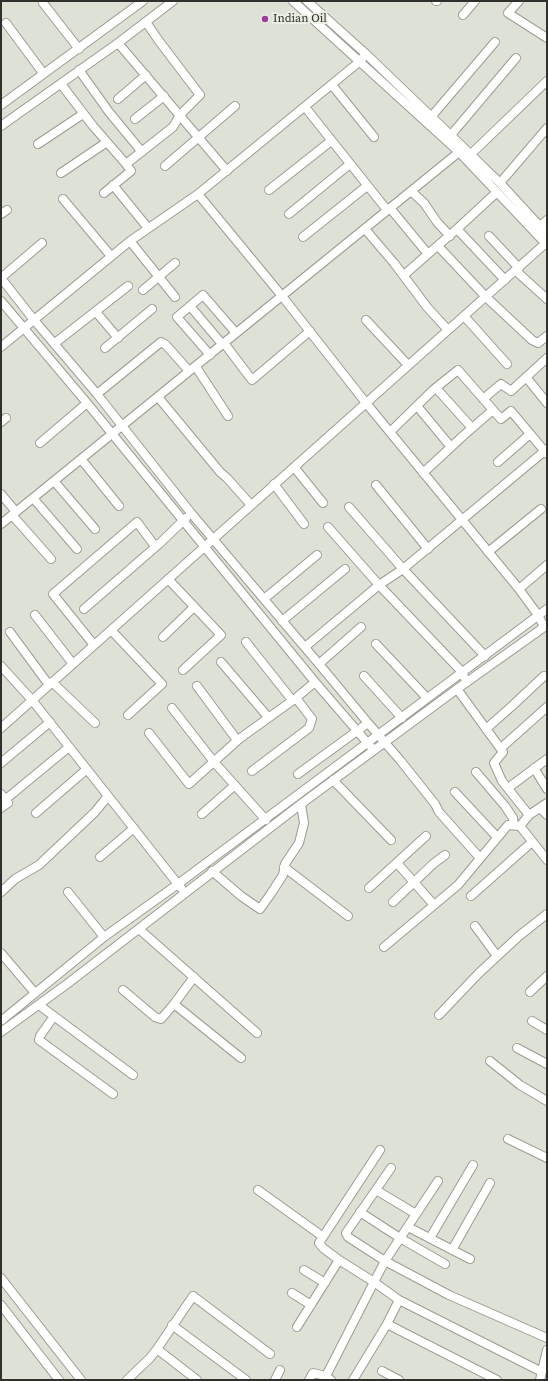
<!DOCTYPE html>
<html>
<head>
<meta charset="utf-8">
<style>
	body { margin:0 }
	#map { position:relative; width:548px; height:1381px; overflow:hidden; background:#dee1d5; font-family:"Source Serif 4",serif }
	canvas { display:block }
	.frame { position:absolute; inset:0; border:2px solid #30312d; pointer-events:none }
</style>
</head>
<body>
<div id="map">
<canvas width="548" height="1381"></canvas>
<div class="frame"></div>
</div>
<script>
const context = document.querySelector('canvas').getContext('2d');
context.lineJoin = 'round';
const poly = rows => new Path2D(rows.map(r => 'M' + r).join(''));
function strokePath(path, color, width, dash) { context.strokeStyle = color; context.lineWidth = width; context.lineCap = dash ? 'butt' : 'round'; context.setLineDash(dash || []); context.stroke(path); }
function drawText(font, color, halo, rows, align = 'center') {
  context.font = font + ' "Source Serif 4",serif'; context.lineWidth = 4; context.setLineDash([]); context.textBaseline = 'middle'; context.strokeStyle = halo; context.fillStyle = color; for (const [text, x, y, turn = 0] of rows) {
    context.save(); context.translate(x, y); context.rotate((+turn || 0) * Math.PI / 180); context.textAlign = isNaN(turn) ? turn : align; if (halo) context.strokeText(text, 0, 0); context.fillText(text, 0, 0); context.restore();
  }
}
const minor = poly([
	[293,1,459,152,547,245],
	[307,1,366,54,464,148,500,183,547,234],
	[436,1,437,1],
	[519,1,508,13,547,38],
	[43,3,79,49],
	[463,15,475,1],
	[6,23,43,73],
	[118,43,227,171],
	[79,70,109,112,142,152],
	[61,84,93,126,126,164,173,127,180,115,200,95,159,41,146,22],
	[332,85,374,137],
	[118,99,146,75],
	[1,105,143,1],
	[305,107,387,210],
	[431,117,495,42],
	[135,119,164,96],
	[1,126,118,43,173,1],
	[451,135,516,58],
	[38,144,83,114],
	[471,154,547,81],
	[165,166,235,106],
	[61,173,107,142],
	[500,183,547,128],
	[113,185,148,228],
	[269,190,331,141],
	[411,191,424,203,437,222,450,236],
	[104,193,131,171,126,164],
	[198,194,282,296,366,403,519,589,538,615,544,627],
	[63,199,111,256],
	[390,208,428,254,457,229,505,280],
	[1,214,7,210],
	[289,214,350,164],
	[540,226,547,220],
	[365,229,394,263,427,307,448,330],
	[457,229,497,192],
	[489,236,519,268],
	[303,237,367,186],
	[130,241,175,297],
	[438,246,486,297,532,340,538,343,547,336],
	[516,271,547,299],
	[404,275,428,254],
	[1,278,34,320,97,394,191,513,319,664,368,723,400,760,435,804,439,812,480,858],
	[1,278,42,243],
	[143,290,175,263],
	[1,301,87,403,315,682,371,747],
	[190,306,222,344],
	[96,312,118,338],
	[464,316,507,364],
	[366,320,408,365],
	[55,343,128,286],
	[224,343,252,380,310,331],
	[1,347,130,241,198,194,359,62,366,54],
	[105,348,152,309],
	[210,355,177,317,203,295,236,333],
	[196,367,228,416],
	[526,377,547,403],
	[436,388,472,428],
	[97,394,161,342,166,345,189,371],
	[158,397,220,472,227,478,251,505],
	[483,399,501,384,511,391,547,358],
	[417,406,451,447],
	[493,410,501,419,511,411,547,454],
	[1,422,6,418],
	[390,432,433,390,458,370,493,410,464,435,423,473],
	[40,443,87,403],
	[81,459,119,506],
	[498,462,530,434],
	[294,467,323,503],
	[54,481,95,529],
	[274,484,304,524],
	[376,485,428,549],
	[1,494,16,512],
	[33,498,77,549],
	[349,507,403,569,485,656],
	[12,515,51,559],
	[1,524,464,148],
	[328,527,379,585,463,673,464,677],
	[488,552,541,509],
	[168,579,221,635,183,670],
	[519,589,547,565],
	[264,599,317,555],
	[84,609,159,544],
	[35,615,73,664],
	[282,621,345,569],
	[111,630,162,684,128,715],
	[10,632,49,685],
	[163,637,194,607],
	[246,642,292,700],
	[376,644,427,698],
	[94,645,53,594,137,522,154,545,159,544,186,518],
	[305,647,379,585,403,569,547,449],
	[221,662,268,717],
	[319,664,361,627],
	[1,666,32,700,181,888],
	[364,676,402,718],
	[52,682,95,723],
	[197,686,237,740],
	[457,689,503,752,494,763,502,781,529,815,520,826,547,860],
	[172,708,214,762,266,820],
	[1,728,547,242],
	[486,729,512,706,544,676],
	[149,733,189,784,239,739,296,698,315,682],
	[501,748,547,707],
	[1,763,50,722],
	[534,768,547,789],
	[252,771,309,728,312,719,296,698],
	[476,772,505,806,513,818,514,825],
	[298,774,368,723],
	[333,780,391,840],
	[508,788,547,759],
	[455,792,497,837],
	[1,794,8,803,1,808],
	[6,799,69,747],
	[540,808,547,815],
	[36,813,87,769],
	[202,814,235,785],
	[529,815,547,803],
	[100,857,134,828],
	[397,863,434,905],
	[284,867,348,916],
	[212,871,241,896,260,909,270,895,283,875,285,864,299,843,304,823,301,804],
	[369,888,426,836],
	[1,892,15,879,39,865,95,812,108,796],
	[68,892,104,937],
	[471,896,532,842],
	[393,902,433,864,445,855],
	[475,926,497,956],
	[139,929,257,1033],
	[384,947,458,885,508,825,520,826],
	[1,953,35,993],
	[123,990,155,1017,161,1019,174,1004,194,977],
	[530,992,547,976],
	[174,1004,241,1058],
	[39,1005,133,1075],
	[439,1015,479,973,519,936,547,914],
	[54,1016,40,1036,39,1040,113,1094],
	[1,1021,104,937,178,884,547,609],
	[532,1021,547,1030],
	[1,1032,67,984,301,804,457,689,547,625],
	[517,1048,547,1064],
	[490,1061,520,1085,547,1101],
	[508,1139,547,1158],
	[391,1168,346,1233,348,1237,385,1261,449,1295,547,1338],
	[438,1181,385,1261,374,1282,399,1300,542,1372],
	[258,1190,322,1236],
	[376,1190,416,1214],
	[360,1212,400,1238,445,1264],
	[408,1227,470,1259],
	[430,1238,473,1165],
	[452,1250,490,1183],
	[304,1270,325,1283],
	[1,1278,81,1380],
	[292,1293,311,1305],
	[1,1305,59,1380],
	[387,1324,497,1380],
	[172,1325,246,1380],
	[297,1327,339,1260],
	[157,1349,197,1380],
	[382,1371,399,1380],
	[326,1376,374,1282,339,1260,323,1248,319,1243,380,1150],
	[127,1380,150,1358,157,1349,193,1296,270,1354],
	[275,1380,280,1370],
	[309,1380,313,1373,326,1376,331,1380],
	[353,1380,387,1324,399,1300],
	[540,1380,547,1350]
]);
strokePath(minor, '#9a9d92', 10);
strokePath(minor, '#fff', 8);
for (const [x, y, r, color] of [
	[265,19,4,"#a13a9d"]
]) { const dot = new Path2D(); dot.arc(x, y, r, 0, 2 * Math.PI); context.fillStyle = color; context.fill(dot); strokePath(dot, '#ebefe3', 1.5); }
drawText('12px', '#30312d', '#ebefe3', [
	["Indian Oil",273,19]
], 'left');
</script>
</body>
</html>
